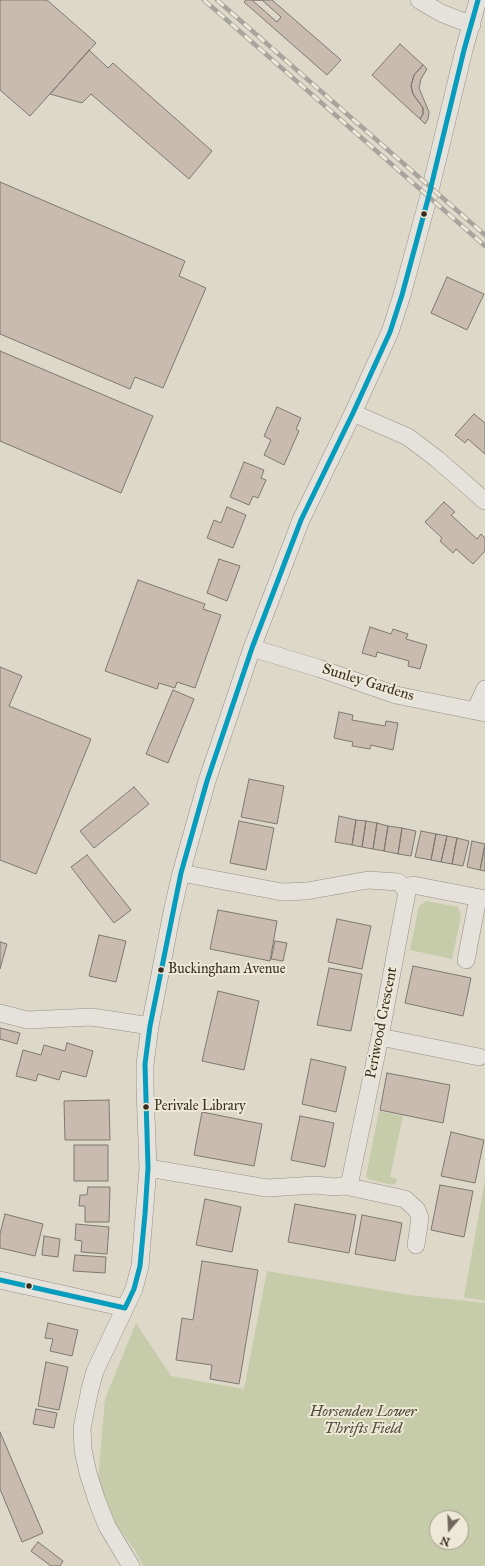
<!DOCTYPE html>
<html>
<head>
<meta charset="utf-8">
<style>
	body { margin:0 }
	#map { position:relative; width:485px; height:1566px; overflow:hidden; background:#ddd8c8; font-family:"IM FELL Great Primer",serif }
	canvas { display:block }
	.north { position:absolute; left:429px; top:1510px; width:40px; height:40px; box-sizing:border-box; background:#eee8d6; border:1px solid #a49d8e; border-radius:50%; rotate:199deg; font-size:11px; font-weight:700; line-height:16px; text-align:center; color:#362c21 }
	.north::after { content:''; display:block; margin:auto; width:14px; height:18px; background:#70685b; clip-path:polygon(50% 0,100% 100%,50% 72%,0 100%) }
</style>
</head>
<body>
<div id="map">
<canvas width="485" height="1566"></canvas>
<div class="north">N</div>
</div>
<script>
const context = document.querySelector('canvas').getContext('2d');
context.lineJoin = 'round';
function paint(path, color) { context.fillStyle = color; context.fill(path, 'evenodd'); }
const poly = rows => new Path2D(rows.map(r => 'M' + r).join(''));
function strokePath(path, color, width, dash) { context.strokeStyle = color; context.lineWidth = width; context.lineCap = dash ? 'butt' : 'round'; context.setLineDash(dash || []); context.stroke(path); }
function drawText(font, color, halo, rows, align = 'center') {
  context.font = font + ' "IM FELL Great Primer",serif'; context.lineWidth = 4; context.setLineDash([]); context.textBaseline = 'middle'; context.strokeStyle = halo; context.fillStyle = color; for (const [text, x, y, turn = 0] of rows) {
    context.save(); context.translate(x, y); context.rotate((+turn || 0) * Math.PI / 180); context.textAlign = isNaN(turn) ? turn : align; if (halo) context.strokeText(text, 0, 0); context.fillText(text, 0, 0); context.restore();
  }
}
paint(poly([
	[426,901,458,907,461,916,452,959,410,950,419,906],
	[379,1111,403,1116,390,1177,397,1179,396,1183,392,1185,368,1179,366,1176],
	[485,1180,485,1301,464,1297],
	[267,1271,410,1295,485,1303,485,1566,143,1566,136,1552,114,1521,98,1479,105,1399,136,1323,171,1376,244,1389],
	[437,1518,461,1518,461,1542,437,1542]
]), '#c6cbaa');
const building = poly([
	[0,0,47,0,96,43,30,116,0,90,0,0],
	[246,0,272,0,341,60,327,75,244,2,246,0],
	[252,0,262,0,281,17,277,22,252,0],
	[400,44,423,65,414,75,411,86,413,94,423,108,423,114,420,119,372,75,400,44],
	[89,50,108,68,113,63,212,151,189,179,91,94,82,103,50,94,89,50],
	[423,65,427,69,421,79,419,88,429,112,428,119,425,124,420,119,423,114,423,108,413,94,411,86,414,75,423,65],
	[0,182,185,261,179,276,206,288,163,388,135,377,130,389,0,334,0,182],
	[447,277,484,294,467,330,431,313,447,277],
	[0,351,153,416,121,493,0,441,0,351],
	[277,407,301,418,296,429,299,431,284,465,264,455,271,440,264,436,277,407],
	[474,414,485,423,485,454,468,439,465,443,455,435,474,414],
	[244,462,264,470,261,478,266,480,258,498,253,496,249,505,230,497,244,462],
	[444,502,455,512,451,515,477,539,481,534,485,538,485,551,473,564,456,549,453,553,440,541,442,538,425,522,444,502],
	[227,507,246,515,233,548,207,538,214,520,221,523,227,507],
	[219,559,240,566,227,601,207,593,219,559],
	[138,580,205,604,203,609,221,615,195,688,177,682,175,688,159,683,157,689,105,671,138,580],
	[370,627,391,634,393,629,408,634,406,639,427,645,420,669,408,666,409,661,377,652,376,657,362,653,370,627],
	[0,667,22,676,9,706,91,739,36,874,0,860,0,667],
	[173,690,194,699,168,763,146,754,173,690],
	[339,712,353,715,352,720,385,726,386,721,398,723,393,750,371,745,370,749,352,746,353,742,334,738,339,712],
	[249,779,284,786,277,824,241,817,249,779],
	[134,787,149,804,94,848,80,831,134,787],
	[339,816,356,820,352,845,335,842,339,816],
	[356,820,366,821,362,847,352,845,356,820],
	[239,821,274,828,266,870,230,863,239,821],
	[366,821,377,823,373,849,362,847,366,821],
	[377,823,388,826,384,851,373,849,377,823],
	[388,826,402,828,398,854,384,851,388,826],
	[402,828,416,831,411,856,398,854,402,828],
	[421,831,436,834,431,860,415,857,421,831],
	[436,834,447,836,441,862,431,860,436,834],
	[447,836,457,838,452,864,441,862,447,836],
	[457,838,469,841,463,866,452,864,457,838],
	[472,841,485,844,480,870,467,867,472,841],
	[485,845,485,871,480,870,485,845],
	[87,855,131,910,114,923,71,867,87,855],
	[218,910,277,921,270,961,210,949,218,910],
	[337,919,371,926,362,969,328,962,337,919],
	[99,935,126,941,116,982,89,976,99,935],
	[275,941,287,943,283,961,271,959,275,941],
	[0,942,7,944,0,969,0,942],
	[413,966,471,978,463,1016,405,1003,413,966],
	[329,968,362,974,351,1031,317,1025,329,968],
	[218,991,259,1001,244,1070,202,1061,218,991],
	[0,1028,20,1033,17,1044,0,1039,0,1028],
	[67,1043,93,1051,86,1077,62,1071,59,1080,38,1074,36,1081,16,1076,23,1050,41,1055,44,1045,65,1051,67,1043],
	[311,1059,346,1067,336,1112,302,1104,311,1059],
	[387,1073,450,1085,443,1123,380,1110,387,1073],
	[109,1100,110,1140,65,1140,64,1101,109,1100],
	[202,1112,262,1124,254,1166,194,1155,202,1112],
	[300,1116,334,1123,325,1167,291,1160,300,1116],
	[451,1132,484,1140,475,1183,441,1176,451,1132],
	[74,1145,108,1145,108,1181,74,1181,74,1145],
	[440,1185,473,1191,464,1237,431,1230,440,1185],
	[88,1187,110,1187,109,1222,85,1222,85,1206,79,1206,80,1195,87,1195,88,1187],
	[205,1199,241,1207,232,1252,196,1245,205,1199],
	[295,1204,356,1215,349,1253,288,1242,295,1204],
	[5,1214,43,1224,35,1256,0,1248,0,1234,5,1214],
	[362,1215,402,1223,395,1261,355,1254,362,1215],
	[76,1224,109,1227,107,1254,81,1252,82,1241,75,1240,76,1224],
	[44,1236,60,1239,58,1257,42,1255,44,1236],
	[75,1255,106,1257,105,1273,73,1271,75,1255],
	[202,1261,258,1270,239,1384,210,1379,212,1365,176,1360,182,1318,193,1320,202,1261],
	[48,1323,78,1330,72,1356,50,1351,53,1339,45,1338,48,1323],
	[46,1362,68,1367,59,1410,38,1406,46,1362],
	[36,1409,57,1413,54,1428,33,1424,36,1409],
	[0,1432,43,1533,22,1542,0,1489,0,1432],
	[38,1542,63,1561,60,1566,51,1566,31,1551,38,1542]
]);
paint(building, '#c9bbae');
strokePath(building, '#7d7970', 1);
const minor = poly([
	[419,0,441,13,472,25],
	[353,413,408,437,437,459,485,501],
	[252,648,318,668,396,695,485,713],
	[475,711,485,689],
	[406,889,413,885,485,899],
	[466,960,478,898],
	[0,1013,27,1020,92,1017,150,1026],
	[380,1037,479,1057],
	[148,1168,267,1188,316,1185,333,1187,345,1186,350,1181,380,1037,407,892,406,889,398,882,368,880,307,891,282,892,181,873],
	[345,1186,405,1199,417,1210,420,1218,416,1245],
	[0,1280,125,1308],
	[131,1566,107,1526,97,1501,88,1473,83,1450,82,1428,90,1389,95,1371,134,1289,140,1266,148,1168,145,1088,145,1064,150,1026,172,912,181,873,207,781,252,648,301,520,353,413,390,332,402,295,428,199,464,50,478,0]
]);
strokePath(minor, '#959087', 18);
strokePath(minor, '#e5e2db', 17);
const rail = poly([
	[204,0,485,246],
	[217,0,485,235]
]);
strokePath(rail, '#a7a39d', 4.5);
strokePath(rail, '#eee8d6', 3, [9]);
strokePath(poly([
	[0,1280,125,1308],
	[125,1308,134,1289,140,1266,145,1214,148,1168,145,1064,150,1026,181,873,207,781,252,648,301,520,353,413,390,332,402,295,428,199,464,50,478,0]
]), '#059cbd', 5);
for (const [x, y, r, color] of [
	[424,214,3.5,"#362c21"],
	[161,970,3.5,"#362c21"],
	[146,1107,3.5,"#362c21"],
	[29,1286,3.5,"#362c21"]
]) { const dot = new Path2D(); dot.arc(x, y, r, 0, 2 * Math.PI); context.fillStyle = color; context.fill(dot); strokePath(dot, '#eee8d6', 1.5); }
drawText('14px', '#362c21', '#eee8d6', [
	["Buckingham Avenue",168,970],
	["Perivale Library",154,1107]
], 'left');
drawText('15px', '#362c21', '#eee8d6', [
	["Sunley Gardens",368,683,17],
	["Periwood Crescent",382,1023,-79]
]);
drawText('italic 15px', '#4f4a38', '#eee8d6', [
	["Horsenden Lower",363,1412],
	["Thrifts Field",363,1429]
]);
</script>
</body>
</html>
